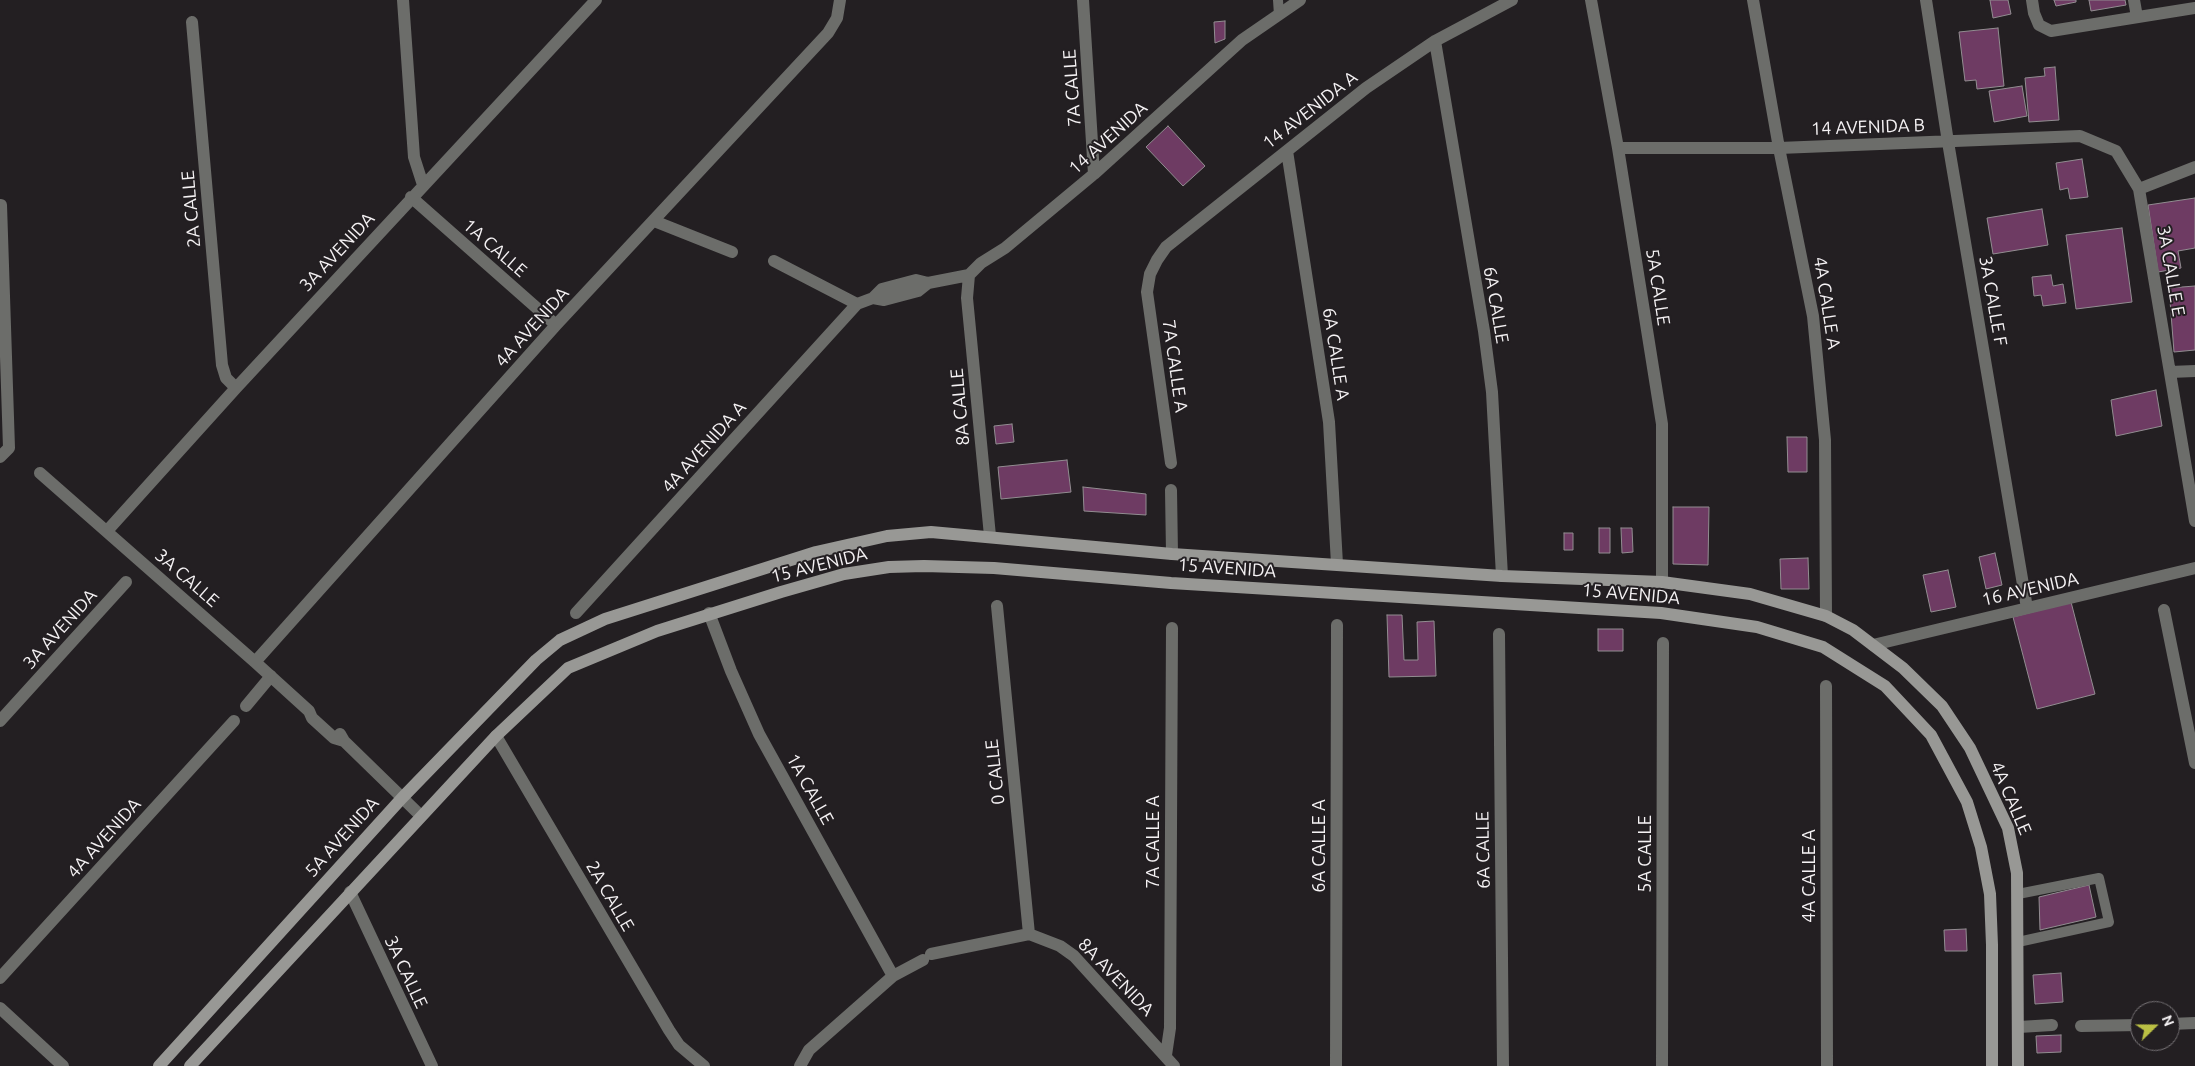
<!DOCTYPE html>
<html>
<head>
<meta charset="utf-8">
<style>
	body { margin:0 }
	#map { position:relative; width:2195px; height:1066px; overflow:hidden; background:#231f22; font-family:Ubuntu,sans-serif }
	canvas { display:block }
	.north { position:absolute; left:2130px; top:1001px; width:50px; height:50px; box-sizing:border-box; background:#231f22; border:1px solid #777376; border-radius:50%; rotate:68deg; font-size:14px; font-weight:700; line-height:20px; text-align:center; color:#f5f2f4 }
	.north::after { content:''; display:block; margin:auto; width:18px; height:22px; background:#bbc044; clip-path:polygon(50% 0,100% 100%,50% 72%,0 100%) }
</style>
</head>
<body>
<div id="map">
<canvas width="2195" height="1066"></canvas>
<div class="north">N</div>
</div>
<script>
const context = document.querySelector('canvas').getContext('2d');
context.lineJoin = 'round';
function paint(path, color) { context.fillStyle = color; context.fill(path, 'evenodd'); }
const poly = rows => new Path2D(rows.map(r => 'M' + r).join(''));
function strokePath(path, color, width, dash) { context.strokeStyle = color; context.lineWidth = width; context.lineCap = dash ? 'butt' : 'round'; context.setLineDash(dash || []); context.stroke(path); }
function drawText(font, color, halo, rows, align = 'center') {
  context.font = font + ' Ubuntu,sans-serif'; context.lineWidth = 4; context.setLineDash([]); context.textBaseline = 'middle'; context.strokeStyle = halo; context.fillStyle = color; for (const [text, x, y, turn = 0] of rows) {
    context.save(); context.translate(x, y); context.rotate((+turn || 0) * Math.PI / 180); context.textAlign = isNaN(turn) ? turn : align; if (halo) context.strokeText(text, 0, 0); context.fillText(text, 0, 0); context.restore();
  }
}
const building = poly([
	[1990,0,2008,0,2011,14,1993,18,1990,0],
	[2054,0,2076,0,2076,2,2056,6,2054,0],
	[2089,0,2125,0,2126,5,2091,11,2089,0],
	[1225,21,1225,39,1215,43,1214,22,1225,21],
	[1998,28,2004,86,1977,89,1976,80,1965,81,1959,32,1998,28],
	[2055,67,2059,120,2029,122,2025,78,2045,76,2044,68,2055,67],
	[2022,86,2027,116,1994,122,1989,91,2022,86],
	[1168,126,1205,166,1183,186,1146,147,1168,126],
	[2082,159,2088,197,2070,199,2068,188,2060,190,2056,163,2082,159],
	[2195,198,2195,248,2178,251,2181,268,2158,272,2148,205,2195,198],
	[2042,209,2048,245,1993,254,1987,218,2042,209],
	[2122,228,2132,302,2076,309,2066,235,2122,228],
	[2051,275,2053,286,2063,284,2066,303,2043,306,2041,295,2034,296,2032,277,2051,275],
	[2195,286,2195,350,2174,352,2169,288,2195,286],
	[2156,390,2162,426,2116,436,2111,400,2156,390],
	[1012,424,1014,442,996,444,994,426,1012,424],
	[1787,437,1807,437,1807,472,1788,472,1787,437],
	[1067,460,1071,492,1001,499,998,467,1067,460],
	[1083,487,1146,494,1146,515,1084,511,1083,487],
	[1673,507,1709,507,1708,565,1673,564,1673,507],
	[1599,528,1610,528,1610,553,1599,553,1599,528],
	[1621,528,1632,528,1633,552,1622,553,1621,528],
	[1564,533,1573,533,1573,550,1564,550,1564,533],
	[1995,553,2002,585,1986,589,1979,557,1995,553],
	[1808,558,1809,589,1781,589,1780,559,1808,558],
	[1948,570,1956,607,1931,612,1923,575,1948,570],
	[2071,602,2095,694,2037,709,2013,617,2071,602],
	[1387,615,1402,615,1404,660,1418,660,1417,622,1434,621,1436,676,1389,677,1387,615],
	[1598,629,1623,629,1623,651,1598,651,1598,629],
	[2089,885,2096,917,2040,930,2039,897,2089,885],
	[1966,929,1967,951,1945,951,1944,930,1966,929],
	[2061,973,2063,1002,2035,1004,2033,975,2061,973],
	[2061,1035,2061,1052,2037,1053,2036,1036,2061,1035]
]);
paint(building, '#6e3b63');
strokePath(building, '#928d91', 1);
strokePath(poly([
	[1278,0,1279,15],
	[2018,894,2099,878,2109,922,2018,942]
]), '#6c6d6a', 10);
strokePath(poly([
	[403,0,414,157,423,185],
	[1083,0,1094,174],
	[1591,0,1618,148,1662,424,1662,582],
	[1753,0,1779,148,1813,316,1825,440,1826,616],
	[1926,0,1948,142,2027,608],
	[2032,0,2034,13,2039,25,2051,31,2195,8],
	[2134,0,2137,17],
	[192,22,222,365,226,378,236,388],
	[1435,41,1484,331,1492,392,1502,576],
	[1618,148,1779,148,2080,136,2116,151,2139,189,2195,521],
	[1287,151,1329,422,1337,564],
	[2139,189,2195,167],
	[411,197,556,325],
	[654,221,732,252],
	[774,261,857,304],
	[969,275,967,298,990,536],
	[873,298,884,300,918,291,928,283],
	[2170,372,2195,371],
	[0,457,9,448,1,205],
	[1171,463,1147,292,1150,274,1157,260,1166,247,1366,88,1435,41,1512,0],
	[40,473,255,662,309,711,312,718,334,738,344,741],
	[1171,490,1172,554],
	[107,531,236,388,596,0],
	[997,606,1029,934],
	[2164,610,2195,763],
	[576,613,857,304,873,298,882,289,916,280,928,283,969,275,981,263,1005,248,1094,174,1242,40,1300,0],
	[709,613,731,671,759,734,893,976],
	[1499,634,1503,1066],
	[1873,645,2195,568],
	[255,662,556,325,828,33,837,18,840,0],
	[1826,686,1827,1066],
	[246,706,271,676],
	[0,721,126,582],
	[340,734,344,741,421,816],
	[496,736,669,1030,679,1045,704,1066],
	[350,892,432,1066],
	[931,954,1029,934,1060,946,1074,956,1174,1066],
	[0,978,234,721],
	[0,1008,63,1066],
	[2170,1024,2195,1023],
	[2081,1026,2140,1025],
	[2019,1027,2052,1025],
	[1166,1055,1170,1028,1172,628],
	[800,1066,809,1050,893,976,923,960],
	[1336,1066,1337,625],
	[1662,1066,1663,643]
]), '#6c6d6a', 12);
strokePath(poly([
	[159,1066,402,798,536,660,560,640,605,619,816,552,887,536,931,532,1172,554,1502,576,1662,582,1750,594,1826,616,1853,630,1903,668,1942,706,1970,748,2008,828,2017,873,2018,1066],
	[190,1066,496,736,568,668,657,631,781,592,844,574,889,567,924,566,994,568,1171,583,1661,613,1757,627,1823,647,1885,686,1931,735,1967,802,1981,847,1990,894,1992,945,1992,1066]
]), '#989895', 12);
drawText('18px', '#f5f2f4', '#231f22', [
	["7A CALLE",1072,88,-94],
	["14 AVENIDA A",1310,110,-38],
	["14 AVENIDA B",1868,127,-2],
	["14 AVENIDA",1108,138,-42],
	["2A CALLE",191,209,-95],
	["1A CALLE",495,248,41],
	["3A AVENIDA",337,252,-47],
	["3A CALLE E",2171,271,80],
	["5A CALLE",1658,287,81],
	["3A CALLE F",1993,301,80],
	["4A CALLE A",1827,303,81],
	["6A CALLE",1496,305,80],
	["4A AVENIDA",532,327,-48],
	["6A CALLE A",1336,354,81],
	["7A CALLE A",1175,366,82],
	["8A CALLE",960,407,-95],
	["4A AVENIDA A",704,447,-48],
	["15 AVENIDA",819,565,-14],
	["15 AVENIDA",1227,568,4],
	["3A CALLE",187,578,41],
	["16 AVENIDA",2030,589,-13],
	["15 AVENIDA",1631,594,5],
	["3A AVENIDA",60,629,-48],
	["0 CALLE",995,772,-96],
	["1A CALLE",810,789,61],
	["4A CALLE",2011,798,67],
	["5A AVENIDA",342,837,-48],
	["4A AVENIDA",104,838,-48],
	["7A CALLE A",1153,842,-90],
	["6A CALLE A",1319,846,-90],
	["6A CALLE",1483,850,-91],
	["5A CALLE",1645,854,-90],
	["4A CALLE A",1809,876,-90],
	["2A CALLE",610,896,60],
	["3A CALLE",406,972,65],
	["8A AVENIDA",1116,977,46]
]);
</script>
</body>
</html>
